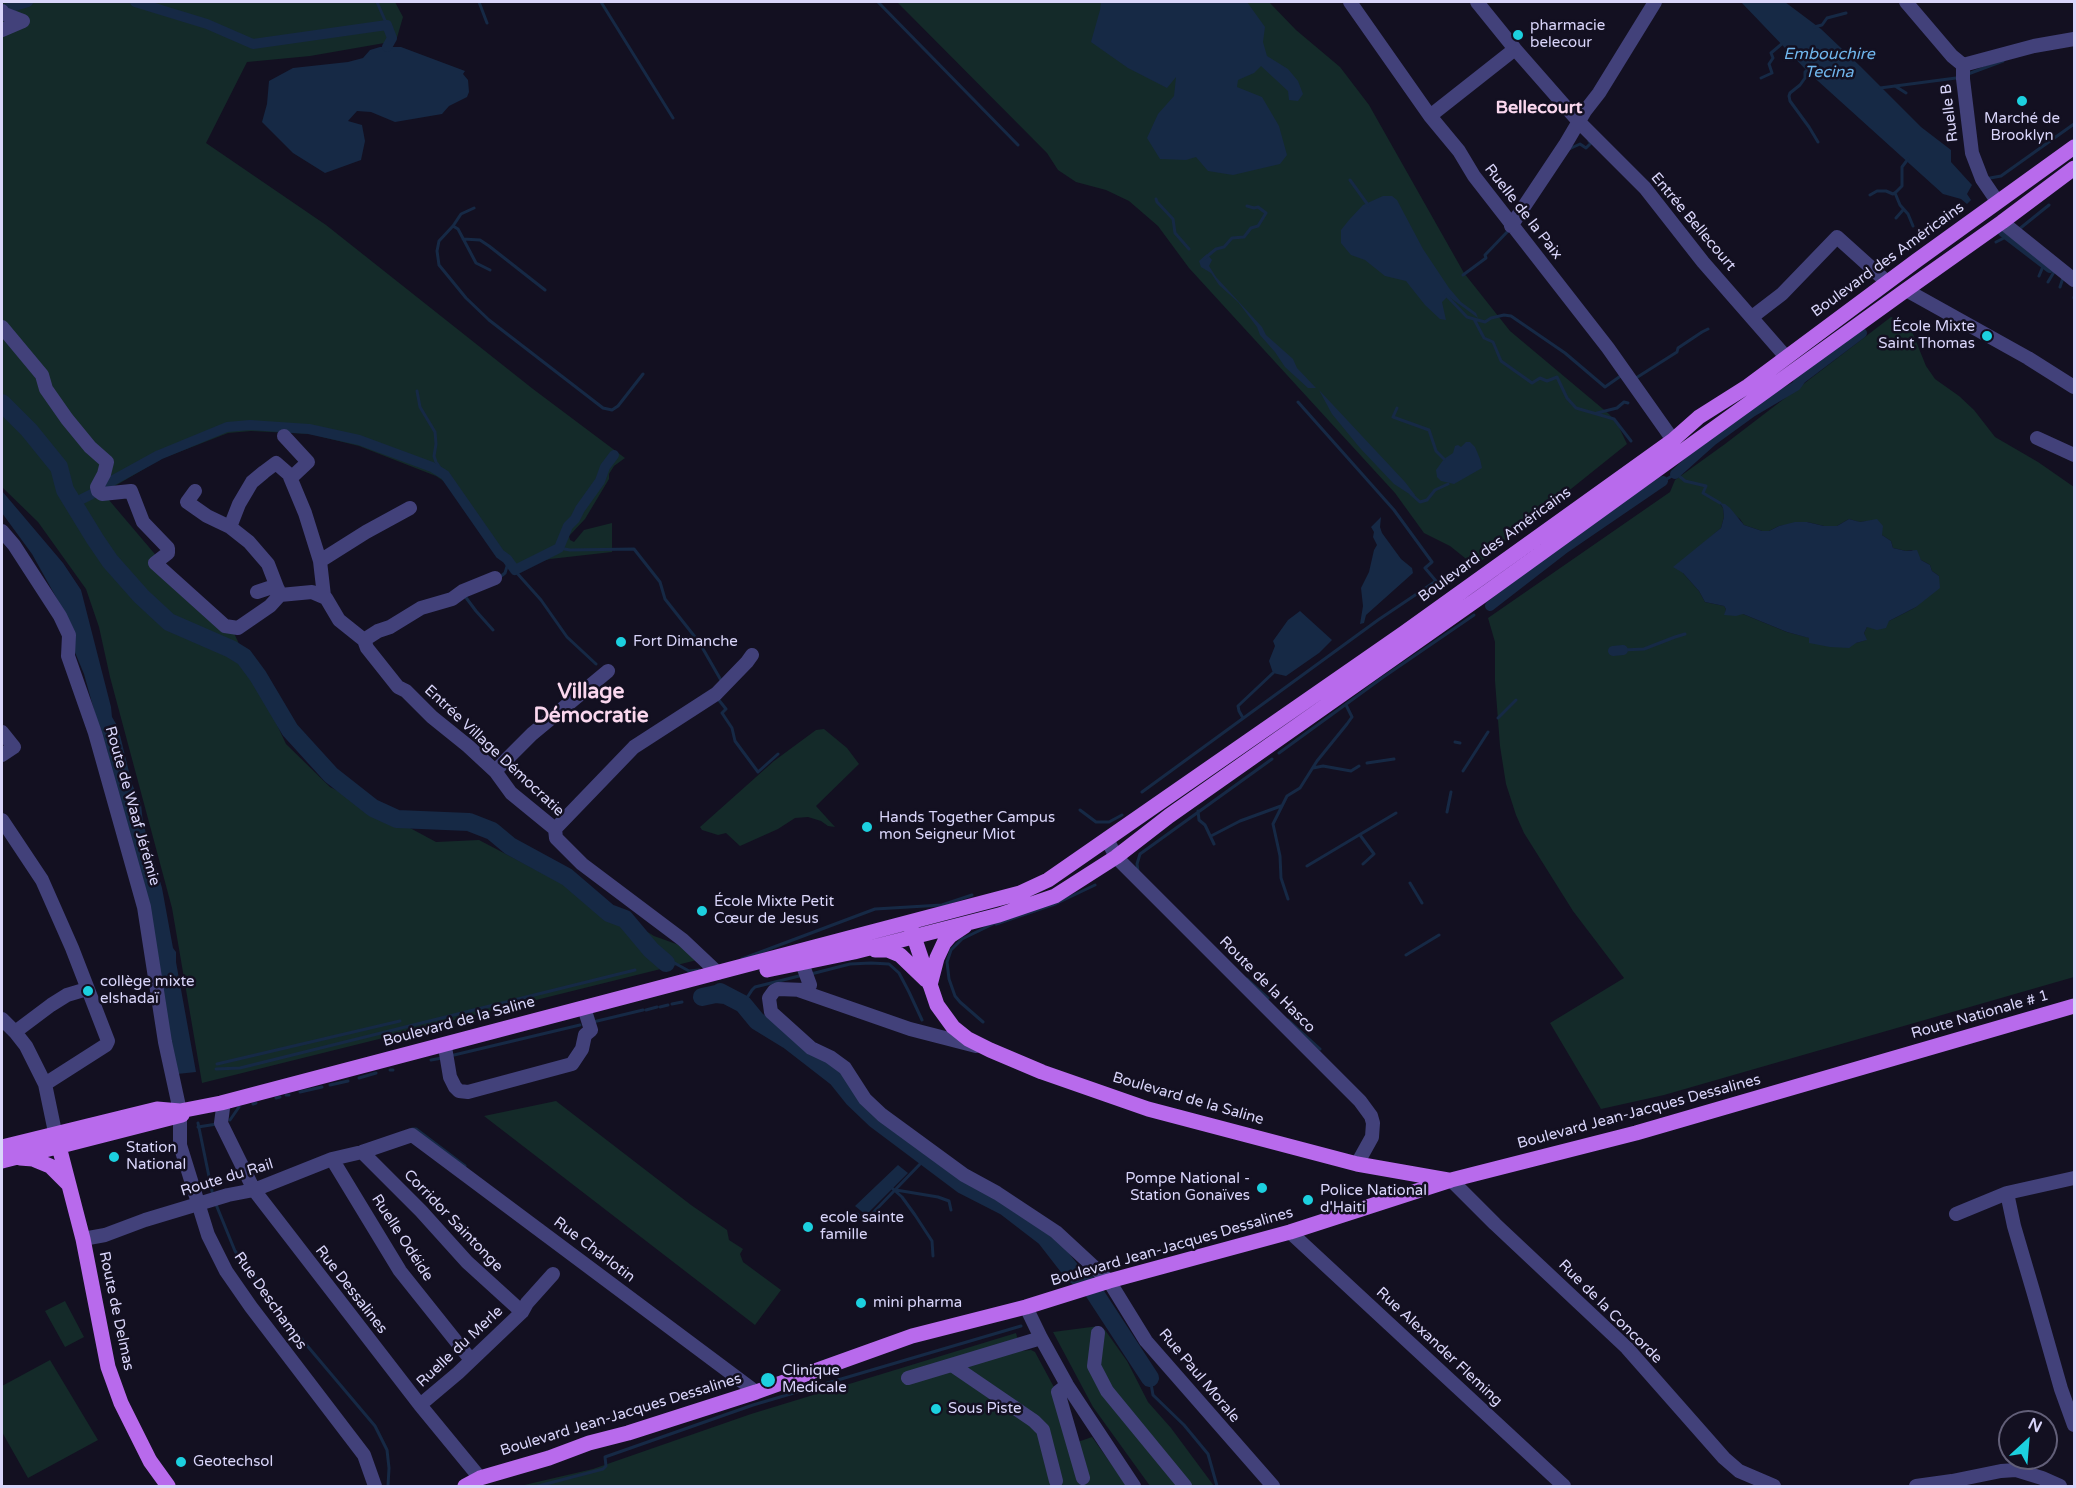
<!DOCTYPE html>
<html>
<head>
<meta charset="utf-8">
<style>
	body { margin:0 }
	#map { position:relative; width:2076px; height:1488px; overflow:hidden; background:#131021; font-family:"Varela Round",sans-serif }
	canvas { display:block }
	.frame { position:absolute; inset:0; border:3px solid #d9d5fa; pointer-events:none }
	.north { position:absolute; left:1998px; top:1410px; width:60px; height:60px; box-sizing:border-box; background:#131021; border:2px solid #625f78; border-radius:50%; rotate:26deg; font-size:16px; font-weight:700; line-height:24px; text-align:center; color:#d9d5fa }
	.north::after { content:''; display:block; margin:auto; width:21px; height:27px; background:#1cd0df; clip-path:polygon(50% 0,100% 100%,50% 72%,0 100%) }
</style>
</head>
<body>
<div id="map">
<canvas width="2076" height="1488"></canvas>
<div class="frame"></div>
<div class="north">N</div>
</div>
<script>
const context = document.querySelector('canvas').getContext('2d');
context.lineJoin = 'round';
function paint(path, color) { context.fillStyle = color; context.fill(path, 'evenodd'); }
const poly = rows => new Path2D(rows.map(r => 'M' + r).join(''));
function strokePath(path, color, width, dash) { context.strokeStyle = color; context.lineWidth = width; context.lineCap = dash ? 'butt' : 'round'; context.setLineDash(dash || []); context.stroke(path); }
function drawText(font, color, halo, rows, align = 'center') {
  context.font = font + ' "Varela Round",sans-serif'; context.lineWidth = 5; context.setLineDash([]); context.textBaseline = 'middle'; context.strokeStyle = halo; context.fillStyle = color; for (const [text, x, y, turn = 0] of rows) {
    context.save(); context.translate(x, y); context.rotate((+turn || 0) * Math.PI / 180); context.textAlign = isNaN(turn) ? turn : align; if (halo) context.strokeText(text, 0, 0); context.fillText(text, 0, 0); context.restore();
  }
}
paint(poly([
	[2,2,395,2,403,17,396,41,310,56,247,62,206,143,326,225,533,389,625,458,614,466,609,474,609,479,585,519,569,536,570,540,574,542,584,530,612,523,612,552,550,559,525,566,511,567,499,555,445,482,436,476,359,446,310,434,251,431,228,433,161,459,103,493,165,566,233,631,286,744,330,787,373,808,436,842,479,840,609,908,654,936,679,945,697,960,202,1083,172,908,110,677,99,627,86,589,38,522,2,487],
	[897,2,1269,2,1296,30,1340,67,1369,105,1464,273,1510,331,1609,414,1617,423,1627,444,1475,566,1450,546,1424,533,1395,493,1189,268,1158,226,1129,201,1106,190,1076,182,1058,170,1047,153],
	[1891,317,1909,324,1926,366,1935,379,1959,396,1974,410,1995,437,2038,462,2074,487,2074,977,1664,1095,1601,1109,1550,1023,1624,978,1573,911,1524,833,1516,815,1506,784,1500,746,1495,681,1495,642,1488,618,1670,492,1675,480,1725,444],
	[1720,504,1740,519,1744,525,1762,531,1769,531,1779,526,1807,522,1824,526,1837,526,1849,519,1859,522,1871,521,1882,535,1891,541,1893,548,1906,551,1912,550,1921,560,1930,565,1932,571,1939,576,1916,607,1889,621,1867,627,1864,633,1866,640,1856,643,1809,643,1810,638,1787,632,1743,614,1725,614,1726,609,1724,606,1705,602,1699,591,1683,573,1698,548,1721,528,1724,517,1723,508],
	[824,729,847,748,859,764,816,806,835,827,828,826,821,821,808,817,795,818,778,829,740,846,726,833,718,835,702,830,700,827,774,761,816,730],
	[556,1101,691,1205,727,1230,729,1240,743,1249,740,1254,743,1262,781,1290,755,1325,484,1116],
	[65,1301,84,1337,65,1347,45,1311],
	[1099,1326,1105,1330,1127,1361,1148,1402,1171,1428,1214,1486,1150,1486,1093,1407,1053,1332],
	[1016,1333,1021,1351,1031,1350,1035,1352,1056,1391,1072,1444,1092,1437,1127,1486,520,1486,593,1469,751,1414],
	[50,1360,98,1440,28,1478,2,1432,2,1386]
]), '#142a29');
paint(poly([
	[1101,2,1247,2,1265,27,1263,42,1267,56,1288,69,1298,81,1303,94,1298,101,1289,100,1288,91,1261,66,1254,73,1238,80,1237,87,1262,97,1279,126,1287,155,1280,164,1233,175,1208,171,1196,157,1186,160,1160,159,1147,138,1158,114,1174,96,1176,77,1167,88,1128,68,1091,42,1100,10],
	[1741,2,1785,2,1821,29,1860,66,1921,127,1951,150,1951,162,1972,185,1967,194,1971,200,1967,204,1961,199,1943,194,1808,72],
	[380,47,401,47,465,71,463,74,468,80,469,92,467,97,449,106,442,114,395,122,371,112,357,111,348,121,362,125,365,141,361,160,325,173,293,153,262,122,267,104,269,81,293,68,348,62,363,58,370,50],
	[1383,196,1392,196,1397,200,1423,249,1449,288,1461,302,1476,313,1478,318,1448,296,1442,302,1446,320,1440,319,1425,305,1406,281,1385,276,1365,260,1351,255,1341,243,1341,230,1349,220,1363,205],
	[1207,254,1212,260,1209,266,1216,277,1262,327,1266,335,1293,359,1297,368,1316,388,1308,388,1285,367,1275,352,1260,335,1257,327,1238,302,1219,285,1211,273,1201,267,1199,261],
	[1319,390,1405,482,1415,495,1414,497,1394,484,1360,448,1332,414],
	[1466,442,1470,442,1475,447,1480,459,1482,468,1454,484,1441,481,1437,477,1436,470,1444,459,1453,453,1455,446,1458,445,1461,447],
	[2,491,63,563,81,590,111,707,112,717,118,727,132,784,141,804,143,823,162,888,173,948,176,952,176,962,196,1072,177,1074,107,750,97,721,84,674,74,650,71,624,32,554,2,513],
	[1720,503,1725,504,1730,508,1744,525,1762,531,1769,531,1779,526,1795,522,1807,522,1824,526,1837,526,1849,519,1860,522,1877,519,1883,526,1882,535,1891,541,1893,548,1906,551,1917,550,1921,560,1930,565,1932,571,1939,576,1940,588,1916,607,1889,621,1886,628,1877,630,1867,627,1864,633,1867,640,1856,643,1849,648,1830,647,1809,643,1809,638,1787,632,1743,614,1736,616,1724,615,1726,609,1724,606,1705,602,1699,591,1683,573,1673,567,1721,528,1724,517,1723,508],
	[1381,517,1380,527,1382,533,1401,559,1412,568,1413,573,1366,615,1364,623,1360,624,1363,606,1361,588,1369,572,1374,550,1377,545,1373,537,1374,532,1371,527],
	[1300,611,1332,640,1319,653,1286,676,1273,673,1269,661,1275,646,1273,641,1288,620],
	[898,1165,908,1173,866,1215,855,1206]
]), '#162945');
strokePath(poly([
	[377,2,387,25],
	[479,2,487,23],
	[601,2,673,118],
	[878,2,1018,145],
	[1814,27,1822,25,1827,18,1846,13],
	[1809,69,1805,72,1805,78,1800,85,1790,93,1789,96,1790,101,1809,127,1818,142],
	[1968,74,2003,61],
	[1761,78,1772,73,1769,64,1773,58,1771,53,1784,42],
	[1895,86,1906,93],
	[1880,88,1956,78],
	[1569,149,1580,144,1586,148,1591,143,1589,141],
	[1990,178,2001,176,2074,124],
	[1350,180,1368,205],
	[1895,193,1900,205,1908,214,1913,226],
	[1870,195,1877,191,1886,191,1893,194,1896,192,1902,186,1902,167,1908,159],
	[1156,199,1157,202,1173,219,1175,233,1189,249],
	[474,208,461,214,453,226,439,241,437,251,439,265,466,298,489,320,603,408,612,410,618,406,643,374],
	[1896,218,1903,210],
	[453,226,458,229,476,263,490,270],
	[2018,230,2049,205],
	[463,239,480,240,489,246,545,290],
	[1996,242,2010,235],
	[1205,258,1216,249,1224,247,1232,238,1244,237,1251,228,1258,226,1266,213,1258,207,1254,208,1247,206],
	[1463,275,1486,258,1485,255,1509,230],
	[2039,276,2044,264],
	[2048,282,2054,272],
	[2060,287,2063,278],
	[1446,295,1467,317,1474,319,1484,338,1493,342,1501,361,1532,383,1540,378,1547,381,1557,377,1567,398,1576,408,1614,419,1631,441],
	[2074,298,2074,297],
	[1474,319,1485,322,1491,318,1504,315,1511,316,1565,353,1605,387,1622,375],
	[1636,378,1677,352,1678,348,1702,332,1708,329],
	[417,391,420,407,435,432,436,444,434,456,436,462,445,475],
	[1397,408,1393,417,1429,430,1436,451,1444,459],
	[1597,413,1617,408,1624,402,1628,403],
	[1660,480,1663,481,1672,476,1678,475,1685,481,1706,486,1703,493,1720,503],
	[1411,494,1420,502,1427,500,1435,490,1448,484],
	[559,548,570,550,634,549,660,582,665,599,699,642,722,682],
	[500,577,505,573,508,563,541,600,567,637,596,664],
	[464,595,476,611,493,630],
	[1623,650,1644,649,1675,637,1685,634],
	[718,699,726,709,722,713,732,728,735,741,758,772,778,754],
	[1243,718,1239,711,1238,706,1273,673],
	[1498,718,1516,700],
	[1455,742,1460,743],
	[1279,753,1382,678,1474,615],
	[1367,763,1394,759],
	[1313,768,1323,766,1351,771,1359,766],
	[1463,771,1488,732],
	[1142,792,1378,620,1436,581,1425,568,1432,562,1394,510,1298,402],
	[1080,810,1096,822,1109,822,1122,815],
	[1198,811,1199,820,1205,825,1214,844],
	[1447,812,1451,792],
	[1360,835,1374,854,1363,864],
	[1211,836,1240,821,1281,806],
	[1307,866,1396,813],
	[1138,871,1137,864,1140,854,1272,759],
	[1410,883,1422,903],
	[1288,899,1281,878,1280,856,1273,824,1287,796,1300,788,1317,761,1347,724,1352,717,1346,705],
	[996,924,1055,904,1095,885],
	[651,950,689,971,699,970],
	[1406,955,1439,935],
	[742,959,875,909,942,905,972,895],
	[811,974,850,964,871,963,889,964,899,973,909,992,922,1020],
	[1247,979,1268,998],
	[672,1004,682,1002],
	[743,1004,752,990,755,987,803,975],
	[660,1007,668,1005],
	[646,1010,657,1007],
	[1288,1020,1320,1049],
	[593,1022,643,1010],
	[983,1022,960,1002,955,996,949,979,947,962,951,950,962,939,995,923],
	[454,1055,580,1025],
	[431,1060,442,1058],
	[217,1064,400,1021],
	[216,1069,240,1068,635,970],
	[390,1070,393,1070],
	[359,1078,376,1073],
	[330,1085,348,1081],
	[300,1092,322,1087],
	[286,1095,289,1095],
	[276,1098,280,1097],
	[253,1104,256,1103],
	[230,1120,239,1107],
	[198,1123,213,1196],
	[198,1127,217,1124],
	[412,1129,416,1129,465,1166],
	[892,1188,902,1197,915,1215,932,1241,933,1256],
	[896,1190,938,1197,949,1201,951,1210],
	[215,1202,235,1251,304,1342,375,1426,387,1450,389,1468,388,1486],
	[857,1214,865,1221,922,1162,923,1155],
	[1150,1378,1153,1395,1184,1425,1208,1454,1217,1486],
	[538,1486,603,1469,606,1466,605,1457,753,1405,1021,1326]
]), '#162945', 3);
strokePath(poly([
	[135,2,207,24,253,44,387,25,392,38,387,47],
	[2,10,28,2],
	[2003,232,2050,268],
	[1675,474,1712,441,1752,412,1796,386,1801,379,1862,333],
	[74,503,98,491,110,482,159,455,227,427,250,425,309,429,359,440,432,467,445,475,500,554,507,559,515,570,559,548,568,526,575,519,580,509,600,481,605,467,614,455],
	[1490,606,1565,548,1663,481],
	[1613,651,1623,650]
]), '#162945', 10);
strokePath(poly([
	[2,403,29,430,59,467,65,490,95,539,110,561,141,596,169,622,231,649,244,657,258,676,290,730,331,775,373,808,397,819,469,822,492,831,510,846,567,877,609,913,625,919,651,950,666,963],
	[720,992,743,1004,757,1021,788,1040,837,1078,853,1098,875,1119,963,1185,1006,1207,1045,1237,1073,1273,1090,1286,1150,1378],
	[702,997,716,994,725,995]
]), '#162945', 18);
strokePath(poly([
	[1350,2,1430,116,1459,151,1474,176,1608,348,1673,440],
	[1477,2,1515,49,1579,122,1645,188,1703,262,1786,357],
	[1906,2,1952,56,1963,65,1963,79,1972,153,1982,179,1997,201],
	[2,11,2,13,23,21,2,30],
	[1963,65,2034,46,2074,39],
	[1430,116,1515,49],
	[2002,222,2074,280],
	[1511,226,1565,145,1585,111,1599,93,1655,2],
	[1906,290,2028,358,2074,387],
	[1752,317,1782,294,1837,237,1887,282],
	[2,327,42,375,46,389,67,419,90,447,107,462,104,474,97,487,98,491,102,494,131,491,143,522,168,548,168,553,155,563,225,626,238,628,270,606,280,595,312,592,326,598,339,620,364,640],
	[284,436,308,462,292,477,290,477,305,513,320,561,324,596],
	[2037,438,2074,455],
	[195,491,187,502,207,516,230,527],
	[2,531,14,545,60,616,69,635,68,656,95,733,144,907,165,1042,180,1111,180,1145,208,1235,226,1271,251,1307,364,1455,375,1486],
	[320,561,366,532,410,508],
	[257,592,269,588,278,589],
	[280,595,268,564,249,542,230,527,239,504,252,482,264,472,276,463,292,477],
	[364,640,367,648,398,687,406,691,432,717,468,746,495,771,511,793,555,829,556,838,582,864,683,940,718,973],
	[364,640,378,631,390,627,421,608,452,599,463,591,495,578],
	[2,732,14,747,2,755],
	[495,771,532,734,608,671],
	[2,820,42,880,72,948,108,1041,106,1045,45,1084],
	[555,829,634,747,716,694,747,662,752,655],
	[1107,839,1116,857,1360,1101,1371,1116,1373,1123,1372,1137,1357,1164],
	[802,963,810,985,805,990,778,989,774,991,769,998,771,1012,811,1048,830,1057,845,1068,865,1099,882,1115,964,1175,997,1193,1056,1232,1109,1281,1146,1341,1273,1486],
	[798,990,910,1029,976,1046],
	[2,1019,15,1032,26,1046,45,1084,55,1132],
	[15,1032,51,1005,67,995,87,989],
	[445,1047,450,1077,455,1087,459,1091,468,1092,572,1064,582,1049,585,1035,591,1030,586,1014],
	[223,1108,221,1123,254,1190,420,1405,480,1478],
	[362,1152,421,1211,467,1262,522,1312],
	[332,1159,400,1271,471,1360],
	[1451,1180,1495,1224,1627,1348,1724,1458,1739,1471,1774,1486],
	[2007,1193,2014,1226,2034,1294,2061,1389,2074,1425],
	[1956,1214,2007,1193,2074,1178],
	[1290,1232,1564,1486],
	[83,1239,105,1235,145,1220,228,1195,254,1190,332,1159,362,1152,412,1135,756,1392],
	[1026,1307,1041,1338,1067,1385,1134,1486],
	[1098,1333,1094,1366,1107,1391,1185,1486],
	[952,1365,1034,1421,1043,1430,1056,1481],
	[908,1378,1041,1338],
	[1067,1385,1058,1392,1083,1478],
	[420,1405,458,1373,522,1312,527,1303,553,1274],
	[1916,1486,1952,1481,2001,1471,2016,1470,2042,1478,2060,1486]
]), '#42417a', 14);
strokePath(poly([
	[911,928,937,1005,953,1027,968,1039,990,1050,1042,1072,1148,1109,1357,1164,1448,1180],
	[875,950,888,950,900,955,926,980],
	[767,970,854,952,999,915,1055,896,1116,857,1169,816,1479,598,1906,290,2002,222,2074,168],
	[930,985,937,958,944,943,950,936,965,926],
	[56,1135,83,1239,108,1367,121,1403,150,1461,168,1486],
	[2,1147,157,1109,180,1111,221,1103,1020,893,1048,880,1404,633,1673,440,1699,417,1748,386,1916,261,2074,147],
	[20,1158,33,1159,50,1166,68,1184],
	[2,1161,182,1115],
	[465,1486,480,1478,549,1458,589,1443,628,1433,756,1392,912,1336,1026,1307,1109,1281,1290,1232,1451,1180,1636,1133,2074,1006]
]), '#b86aec', 15);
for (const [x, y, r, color] of [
	[1518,35,6,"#1cd0df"],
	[2022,101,6,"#1cd0df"],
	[1987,336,6,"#1cd0df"],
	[621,642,6,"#1cd0df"],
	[867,827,6,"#1cd0df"],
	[702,911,6,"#1cd0df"],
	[88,991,6,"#1cd0df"],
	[114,1157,6,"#1cd0df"],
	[1262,1188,6,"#1cd0df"],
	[1308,1200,6,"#1cd0df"],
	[808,1227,6,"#1cd0df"],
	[861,1303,6,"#1cd0df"],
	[768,1380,8,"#1cd0df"],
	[936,1409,6,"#1cd0df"],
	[181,1462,6,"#1cd0df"]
]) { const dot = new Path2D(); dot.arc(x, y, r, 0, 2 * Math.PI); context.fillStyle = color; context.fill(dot); strokePath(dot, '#131021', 2); }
drawText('15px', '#d9d5fa', '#131021', [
	["pharmacie",1530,26],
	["belecour",1530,43],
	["Marché de",2022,119,"center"],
	["Brooklyn",2022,136,"center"],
	["École Mixte",1975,327,"right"],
	["Saint Thomas",1975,344,"right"],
	["Fort Dimanche",633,642],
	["Hands Together Campus",879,818],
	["mon Seigneur Miot",879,835],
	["École Mixte Petit",714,902],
	["Cœur de Jesus",714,919],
	["collège mixte",100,982],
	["elshadaï",100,999],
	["Station",126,1148],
	["National",126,1165],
	["Pompe National -",1250,1179,"right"],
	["Station Gonaïves",1250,1196,"right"],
	["Police National",1320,1191],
	["d'Haiti",1320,1208],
	["ecole sainte",820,1218],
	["famille",820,1235],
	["mini pharma",873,1303],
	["Clinique",782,1371],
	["Medicale",782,1388],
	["Sous Piste",948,1409],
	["Geotechsol",193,1462]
], 'left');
drawText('15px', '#d9d5fa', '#131021', [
	["Ruelle B",1950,113,-97],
	["Ruelle de la Paix",1523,212,52],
	["Entrée Bellecourt",1693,222,50],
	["Boulevard des Américains",1888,260,-36],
	["Boulevard des Américains",1495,545,-36],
	["Entrée Village Démocratie",494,751,43],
	["Route de Waaf Jérémie",132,806,74],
	["Route de la Hasco",1267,985,45],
	["Route Nationale # 1",1980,1015,-16],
	["Boulevard de la Saline",459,1022,-15],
	["Boulevard de la Saline",1188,1099,16],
	["Boulevard Jean-Jacques Dessalines",1639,1112,-15],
	["Route du Rail",227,1178,-17],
	["Corridor Saintonge",453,1221,46],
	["Ruelle Odéide",402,1238,57],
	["Boulevard Jean-Jacques Dessalines",1172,1247,-16],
	["Rue Charlotin",594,1250,37],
	["Rue Dessalines",351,1290,52],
	["Rue Deschamps",270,1301,55],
	["Route de Delmas",116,1311,78],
	["Rue de la Concorde",1610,1312,45],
	["Ruelle du Merle",460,1347,-43],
	["Rue Alexander Fleming",1439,1347,43],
	["Rue Paul Morale",1199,1376,50],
	["Boulevard Jean-Jacques Dessalines",621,1415,-17]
]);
drawText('italic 16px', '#70b6ed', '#131021', [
	["Embouchire",1829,55],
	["Tecina",1829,73]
]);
drawText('bold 18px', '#fad7ee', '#131021', [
	["Bellecourt",1539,108]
]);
drawText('bold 21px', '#fad7ee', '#131021', [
	["Village",591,692],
	["Démocratie",591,716]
]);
</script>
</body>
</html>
